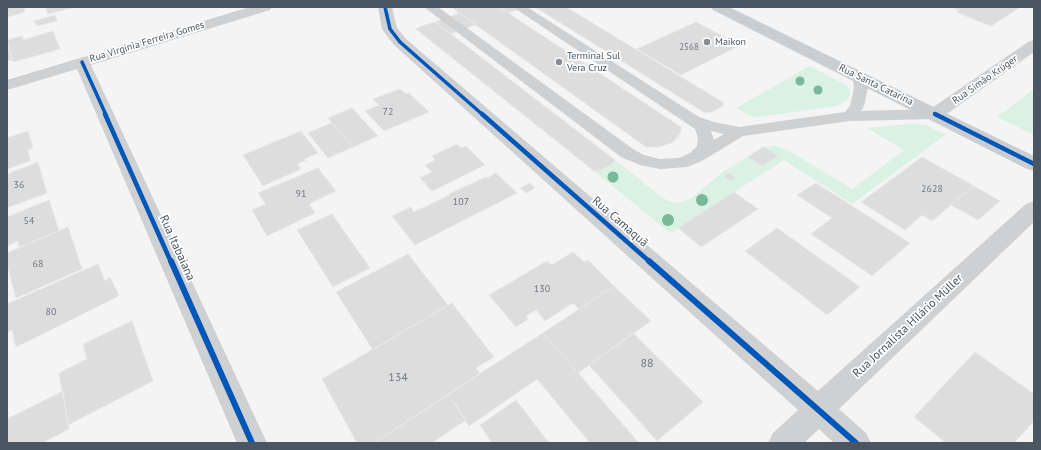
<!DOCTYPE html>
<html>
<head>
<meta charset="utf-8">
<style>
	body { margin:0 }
	#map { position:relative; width:1041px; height:450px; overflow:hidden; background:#f4f4f4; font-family:"PT Sans",sans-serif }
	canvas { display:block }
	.frame { position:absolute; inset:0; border:8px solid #4a5661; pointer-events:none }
</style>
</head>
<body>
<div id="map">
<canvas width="1041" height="450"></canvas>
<div class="frame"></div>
</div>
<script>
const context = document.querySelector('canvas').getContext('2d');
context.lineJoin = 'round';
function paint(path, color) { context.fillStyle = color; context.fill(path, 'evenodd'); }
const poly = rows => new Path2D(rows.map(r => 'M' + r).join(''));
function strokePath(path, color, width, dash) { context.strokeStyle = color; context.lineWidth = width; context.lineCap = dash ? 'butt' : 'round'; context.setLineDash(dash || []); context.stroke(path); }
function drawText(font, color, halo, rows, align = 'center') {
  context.font = font + ' "PT Sans",sans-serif'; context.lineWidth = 3.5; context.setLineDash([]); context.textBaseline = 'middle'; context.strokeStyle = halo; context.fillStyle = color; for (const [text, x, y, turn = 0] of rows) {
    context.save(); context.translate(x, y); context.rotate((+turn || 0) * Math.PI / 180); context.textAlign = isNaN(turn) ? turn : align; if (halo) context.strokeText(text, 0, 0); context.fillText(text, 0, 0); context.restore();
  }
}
paint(poly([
	[810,66,842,83,849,88,850,94,847,100,837,106,758,117,751,116,736,108],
	[1034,89,1034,135,997,117],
	[910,124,926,125,945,135,852,204,784,160,670,233,594,171,615,160,659,195,668,201,680,203,693,197,723,172,763,147,775,146,788,150,852,189,904,150,867,128]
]), '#d9f2e3');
const building = poly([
	[7,7,27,7,24,8,25,12,7,17,7,7],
	[45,7,75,7,48,14,45,7],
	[451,7,499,7,681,127,680,134,673,142,659,147,646,147,451,7],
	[499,7,525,7,508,13,499,7],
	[535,7,566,7,724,103,723,106,714,111,705,113,535,7],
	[951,7,1017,7,1019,8,991,26,956,12,960,10,951,7],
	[460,13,475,25,450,34,435,22,460,13],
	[55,15,57,21,37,26,34,21,55,15],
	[435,22,615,160,612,164,601,170,594,171,416,29,424,25,435,22],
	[696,22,740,45,681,75,637,49,696,22],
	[53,31,60,49,13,62,7,40,22,36,23,40,53,31],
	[7,44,12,60,7,61,7,44],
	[400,89,406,94,409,93,429,112,384,131,365,111,379,105,373,99,400,89],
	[352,108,378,136,353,147,328,118,352,108],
	[332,123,353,147,328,158,308,133,332,123],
	[28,131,33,148,28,150,30,161,7,169,7,138,28,131],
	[301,131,318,153,304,159,306,160,297,164,301,169,263,186,243,155,301,131],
	[457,144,461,148,466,146,485,165,432,191,420,178,432,172,425,165,435,160,432,156,457,144],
	[763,147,778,156,762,166,748,157,763,147],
	[922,157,974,186,932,221,922,215,905,230,861,202,922,157],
	[38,162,47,193,7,208,7,174,38,162],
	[318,168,336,191,309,204,315,213,267,236,252,210,266,204,258,193,318,168],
	[496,173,517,193,415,245,392,216,411,207,414,212,450,195,449,194,486,177,487,178,496,173],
	[729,173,736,178,731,181,724,176,729,173],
	[530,183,535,188,526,193,520,188,530,183],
	[816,183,910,243,872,276,811,234,832,218,797,195,816,183],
	[974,186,1000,201,978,220,951,205,974,186],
	[734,192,758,209,701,247,678,228,734,192],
	[49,200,59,231,19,247,18,241,7,246,7,217,49,200],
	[332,214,370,268,333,287,297,230,332,214],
	[68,227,82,269,16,298,7,265,7,253,68,227],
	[777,228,860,287,827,315,745,251,777,228],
	[573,252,584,262,588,260,614,286,579,309,573,303,545,321,536,310,526,316,528,319,516,327,489,295,547,261,552,265,573,252],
	[408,254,448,305,373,350,336,292,408,254],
	[98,264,105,281,110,277,119,296,16,347,12,330,7,333,7,304,98,264],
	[614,286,651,321,578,373,543,333,614,286],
	[452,303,494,357,476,368,480,374,374,443,357,443,322,379,452,303],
	[132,321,153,381,68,425,59,373,87,359,83,344,132,321],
	[543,333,606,405,639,443,590,443,537,379,469,426,448,394,543,333],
	[633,333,703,402,657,441,589,365,633,333],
	[975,352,1034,394,1034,421,1014,443,946,443,914,417,975,352],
	[63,391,69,429,42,443,7,443,7,419,63,391],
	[448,394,466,420,432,443,374,443,448,394],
	[516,400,549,443,492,443,480,425,516,400]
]);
paint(building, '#ddddde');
strokePath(building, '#e5e6e7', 1);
paint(poly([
	[424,7,438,7,633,149,644,155,660,159,679,158,690,153,697,146,698,138,695,129,513,7,527,7,699,117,714,122,739,127,845,112,850,106,854,88,853,78,855,75,860,74,865,75,867,78,868,88,864,106,861,111,935,109,940,111,942,114,940,117,935,119,850,121,743,136,702,161,687,167,660,169,640,165,621,157,424,7],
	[711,131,724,134,714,140,711,131]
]), '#ced0d2');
paint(poly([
	[250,7,272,7,270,10,91,65,267,443,237,443,77,69,7,90,7,80,250,7],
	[378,7,392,7,397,28,406,39,818,391,1026,204,1034,201,1034,222,839,409,866,433,871,443,834,443,819,429,804,443,768,443,773,433,798,410,394,45,382,29,378,7],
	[1034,40,1034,52,941,118,935,120,929,118,926,114,929,110,1028,42,1034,40]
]), '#ced0d2');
paint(poly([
	[711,7,729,7,1034,156,1034,171,1027,169,713,10,711,7]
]), '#caced1');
strokePath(poly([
	[385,7,390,29,400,42,483,115],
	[82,62,106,115],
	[935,114,937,115]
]), '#0057b8', 3.5);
strokePath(poly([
	[105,114,171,262],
	[482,114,650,262],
	[935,114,1034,164]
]), '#0057b8', 4.5);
strokePath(poly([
	[171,261,252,443],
	[649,261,856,443]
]), '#0057b8', 6);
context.fillStyle = '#7ab899';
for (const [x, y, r] of [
	[800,81,4.5],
	[818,90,4.5],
	[613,177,5.5],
	[702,200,6],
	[668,220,6]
]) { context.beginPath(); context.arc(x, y, r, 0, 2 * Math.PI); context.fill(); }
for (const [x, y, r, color] of [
	[707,42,4,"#868d94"],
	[559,62,4,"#868d94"]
]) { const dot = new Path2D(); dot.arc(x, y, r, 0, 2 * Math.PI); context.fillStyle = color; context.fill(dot); strokePath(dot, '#fff', 1.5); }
drawText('9px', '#707881', null, [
	["2568",689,47]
]);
drawText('10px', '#4a5661', '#fff', [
	["Rua Virgínia Ferreira Gomes",147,42,-17],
	["Rua Simão Krüger",985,80,-35],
	["Rua Santa Catarina",876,85,26]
]);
drawText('10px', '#4a5661', '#fff', [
	["Maikon",715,42],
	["Terminal Sul",567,56],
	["Vera Cruz",567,68]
], 'left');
drawText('10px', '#707881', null, [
	["72",388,112],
	["36",19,185],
	["2628",932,189],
	["91",301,194],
	["107",461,202],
	["54",29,221],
	["68",38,264],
	["130",542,289],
	["80",51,312]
]);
drawText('12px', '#4a5661', '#fff', [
	["Rua Camaquã",620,222,41],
	["Rua Itabaiana",177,248,66],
	["Rua Jornalista Hilário Müller",908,326,-43]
]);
drawText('12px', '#707881', null, [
	["88",647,364],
	["134",398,378]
]);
</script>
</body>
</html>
